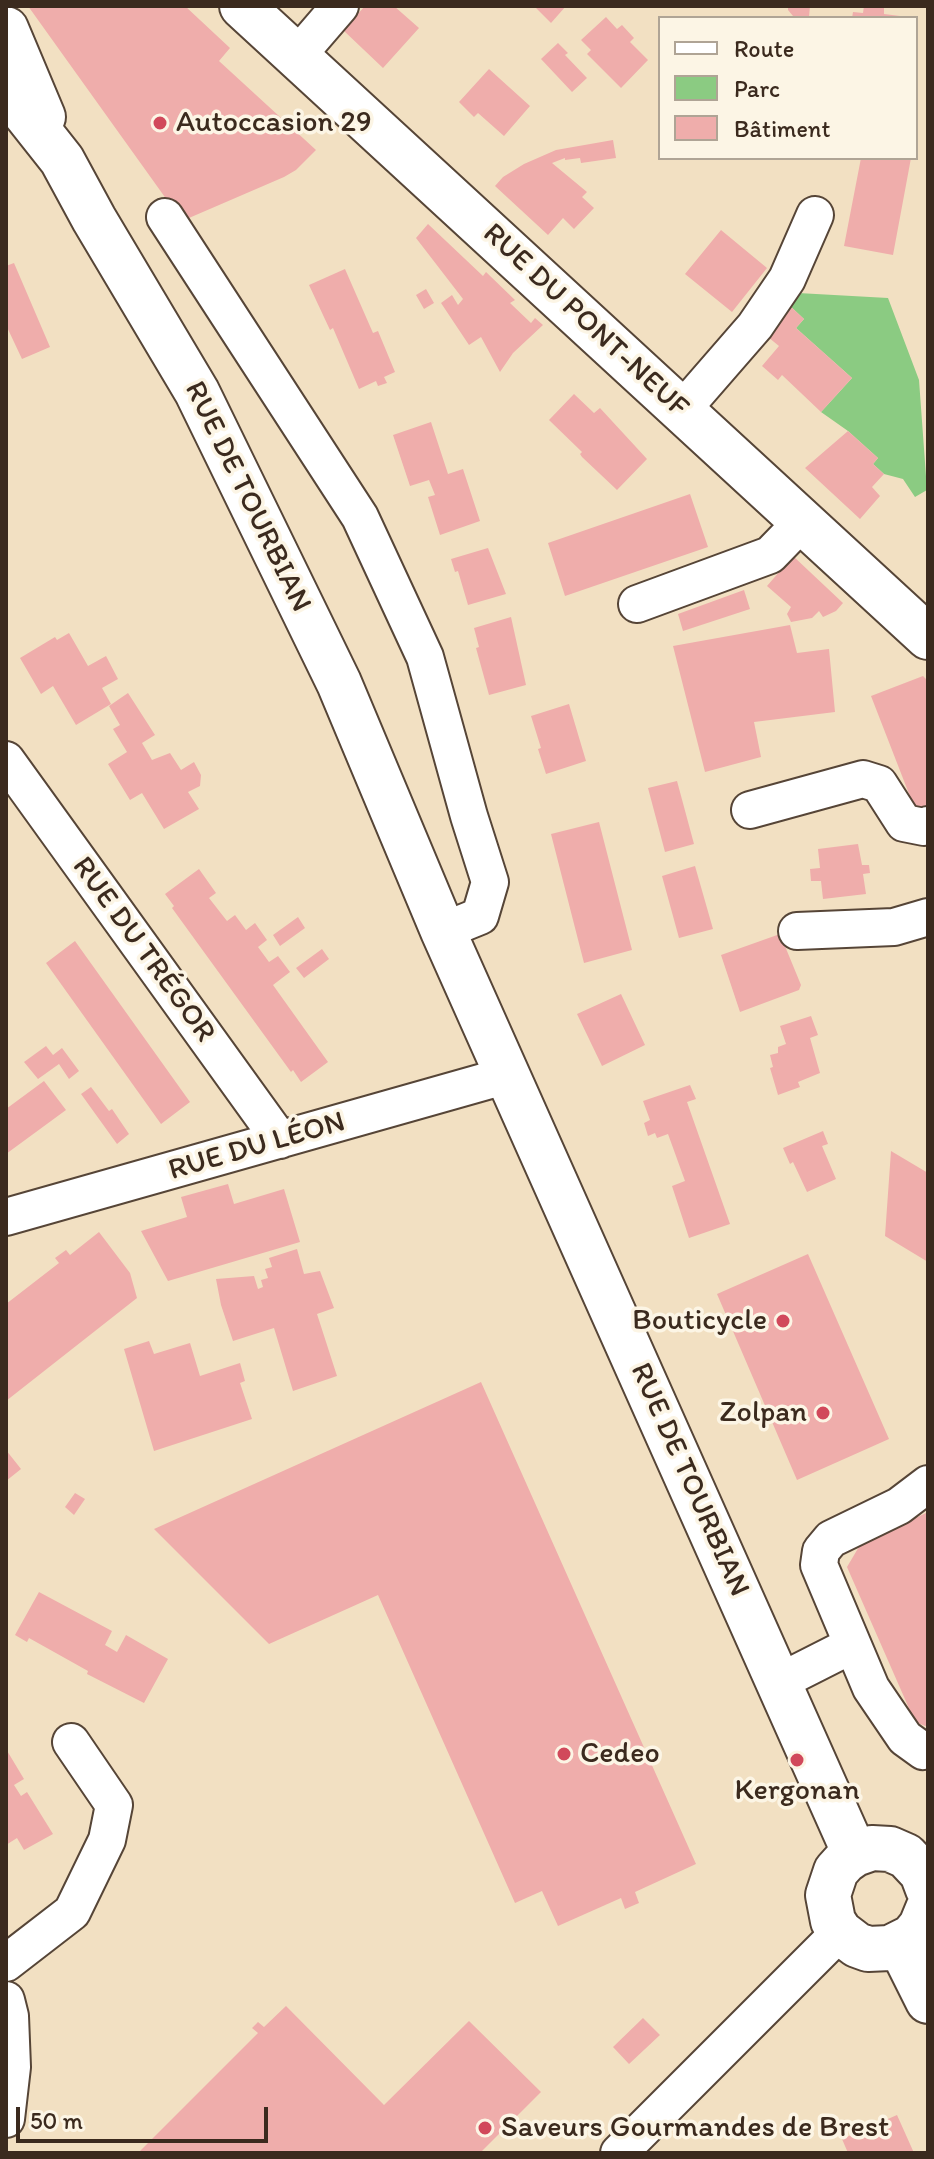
<!DOCTYPE html>
<html>
<head>
<meta charset="utf-8">
<style>
	body { margin:0 }
	#map { position:relative; width:934px; height:2159px; overflow:hidden; background:#f2e0c2; font-family:Itim,sans-serif }
	canvas { display:block }
	.frame { position:absolute; inset:0; border:8px solid #3b2a1e; pointer-events:none }
	.legend { position:absolute; left:658px; top:16px; width:260px; height:144px; box-sizing:border-box; background:#fcf5e5; border:2px solid #afa495; margin:0; padding:10px 14px; list-style:none; font-size:24px; color:#3b2a1e }
	.legend li { display:flex; align-items:center; gap:16px; height:40px }
	.legend b { width:40px; border:2px solid #afa495 }
	.scale { position:absolute; left:16px; top:2107px; width:252px; height:36px; box-sizing:border-box; border:4px solid #3b2a1e; border-top:0; padding-left:10px; font-size:24px; line-height:28px; white-space:nowrap; color:#3b2a1e; -webkit-text-stroke:6px #fcf5e5; paint-order:stroke }
</style>
</head>
<body>
<div id="map">
<canvas width="934" height="2159"></canvas>
<div class="frame"></div>
<ul class="legend">
<li><b style="height:10px;background:#fff"></b>Route</li>
<li><b style="height:22px;background:#8bcb82"></b>Parc</li>
<li><b style="height:22px;background:#efadab"></b>Bâtiment</li>
</ul>
<div class="scale">50 m</div>
</div>
<script>
const context = document.querySelector('canvas').getContext('2d');
context.lineJoin = 'round';
function paint(path, color) { context.fillStyle = color; context.fill(path, 'evenodd'); }
const poly = rows => new Path2D(rows.map(r => 'M' + r).join(''));
function strokePath(path, color, width, dash) { context.strokeStyle = color; context.lineWidth = width; context.lineCap = dash ? 'butt' : 'round'; context.setLineDash(dash || []); context.stroke(path); }
function drawText(font, color, halo, rows, align = 'center') {
  context.font = font + ' Itim,sans-serif'; context.lineWidth = 7; context.setLineDash([]); context.textBaseline = 'middle'; context.strokeStyle = halo; context.fillStyle = color; for (const [text, x, y, turn = 0] of rows) {
    context.save(); context.translate(x, y); context.rotate((+turn || 0) * Math.PI / 180); context.textAlign = isNaN(turn) ? turn : align; if (halo) context.strokeText(text, 0, 0); context.fillText(text, 0, 0); context.restore();
  }
}
paint(poly([
	[798,293,888,298,919,380,927,490,915,497,903,479,884,474,873,464,878,458,848,431,821,412,852,378,796,328,804,319,789,305]
]), '#8bcb82');
paint(poly([
	[28,6,185,6,230,48,219,61,316,150,296,170,284,177,182,221],
	[365,6,394,6,419,28,383,68,343,30],
	[534,6,566,6,551,23],
	[788,6,810,6,809,17,793,16,788,10],
	[864,6,884,6,884,14,900,16,900,18,852,18,853,12,863,13],
	[606,17,617,29,622,25,634,38,630,42,648,60,621,88,587,54,591,50,581,40],
	[558,43,568,53,565,55,587,78,572,92,541,59],
	[489,69,530,106,504,136,478,113,474,117,459,102],
	[613,140,616,158,581,163,580,158,565,160,565,158,552,163,587,192,582,197,594,208,574,229,563,218,548,235,495,186,503,177,524,164,556,150],
	[861,158,911,158,893,255,844,246],
	[428,224,483,276,486,272,515,300,510,303,531,323,535,318,543,325,513,353,500,372,481,337,469,345,441,303,452,295,458,305,463,299,416,238],
	[721,230,767,268,732,312,685,274],
	[14,263,50,347,22,359,6,325,6,266],
	[345,269,373,333,378,331,395,372,384,377,387,383,378,386,376,381,359,389,333,328,330,330,309,285],
	[426,289,434,303,424,309,416,295],
	[789,305,804,319,796,328,852,378,821,412,782,375,778,380,762,366,779,346,763,333],
	[574,394,594,413,600,408,647,459,617,490,582,457,580,454,582,452,549,420],
	[431,422,448,474,463,469,480,521,440,535,428,497,435,495,429,480,410,486,393,435],
	[848,431,878,458,873,464,884,474,872,487,880,496,860,519,805,468],
	[690,494,708,547,565,596,548,543],
	[488,548,506,594,468,605,458,571,455,572,451,559],
	[793,556,843,603,836,611,823,617,819,611,812,618,791,622,787,614,791,607,767,586],
	[744,590,750,609,683,631,678,614],
	[511,617,526,685,489,695,476,648,479,647,474,628],
	[790,625,797,653,829,649,835,712,754,722,761,757,705,772,673,646],
	[69,633,88,666,106,656,118,679,102,688,111,704,76,725,53,686,41,694,20,658,55,637,57,640],
	[923,676,928,681,928,812,918,817,871,696],
	[128,693,155,735,142,743,152,760,170,753,181,770,194,762,201,775,200,786,188,792,199,809,164,829,142,793,130,800,108,764,127,752,113,729,120,725,109,706],
	[569,704,586,761,546,774,538,749,541,748,531,716],
	[677,781,694,844,665,852,648,788],
	[599,822,632,950,584,963,551,834],
	[858,844,862,865,869,865,870,873,863,874,866,894,823,899,821,881,811,881,810,869,820,868,818,849],
	[695,866,713,929,679,938,662,876],
	[199,869,216,893,209,898,227,921,235,915,246,930,255,923,267,940,258,947,269,962,278,956,290,972,273,985,328,1062,301,1082,293,1070,291,1072,172,908,174,906,165,894],
	[298,917,305,928,280,946,273,935],
	[780,934,801,985,799,990,740,1012,721,955],
	[75,941,190,1102,161,1124,46,963],
	[322,949,329,959,304,978,296,968],
	[621,994,645,1045,602,1066,577,1014],
	[811,1016,818,1035,810,1038,820,1073,798,1082,800,1087,778,1095,770,1068,773,1067,770,1055,778,1053,778,1047,786,1044,780,1026],
	[46,1046,53,1055,62,1048,79,1071,69,1079,59,1064,38,1079,24,1062],
	[44,1081,66,1110,6,1154,6,1109],
	[690,1085,696,1099,687,1102,730,1224,689,1238,672,1186,685,1181,668,1134,657,1138,655,1133,648,1136,644,1123,650,1120,643,1101],
	[91,1087,109,1111,112,1109,129,1134,117,1144,81,1094],
	[823,1131,828,1144,822,1146,836,1179,807,1192,793,1162,790,1164,783,1148],
	[891,1151,928,1173,928,1262,885,1236],
	[228,1184,234,1204,284,1189,300,1242,168,1281,141,1231,187,1217,181,1197],
	[99,1232,130,1273,137,1298,6,1401,6,1304,59,1263,55,1258,66,1250,70,1255],
	[297,1249,304,1274,320,1271,334,1308,317,1314,337,1376,293,1391,274,1328,233,1341,221,1305,216,1279,254,1276,258,1289,263,1287,261,1280,268,1278,265,1269,272,1267,269,1258],
	[808,1254,889,1439,797,1480,717,1294],
	[149,1341,154,1354,190,1343,200,1376,240,1363,245,1381,240,1383,252,1419,154,1451,124,1349],
	[481,1382,696,1864,635,1892,639,1903,625,1909,621,1898,558,1926,542,1891,515,1903,378,1595,269,1644,154,1529],
	[6,1450,21,1469,6,1481],
	[75,1493,85,1499,74,1515,65,1507],
	[928,1512,928,1727,915,1722,847,1567,860,1545],
	[39,1592,112,1631,105,1645,117,1652,126,1635,168,1659,144,1703,87,1674,88,1671,29,1638,27,1642,15,1635],
	[6,1749,24,1779,14,1785,21,1796,27,1792,53,1834,24,1850,17,1838,6,1845],
	[286,2006,384,2105,469,2021,541,2092,480,2153,138,2153,258,2033,252,2028,258,2022,264,2027],
	[643,2018,660,2035,629,2064,613,2047],
	[897,2115,914,2153,848,2153,842,2139]
]), '#efadab');
const minor = poly([
	[297,56,340,6],
	[165,217,360,517,425,657,469,816,490,882,480,916,443,931],
	[682,410,755,326,787,279,815,215],
	[637,604,770,555,803,521],
	[6,760,280,1140],
	[750,810,863,779,879,784,904,823,924,827,928,825],
	[797,931,894,927,928,917],
	[6,1217,508,1075],
	[928,1484,899,1506,831,1539,821,1551,819,1565,871,1688,905,1738,923,1751,928,1749],
	[779,1682,852,1645],
	[6,1963,72,1912,107,1840,114,1805,71,1742],
	[6,2000,10,2016,12,2067,6,2119],
	[619,2153,840,1932]
]);
const major = poly([
	[242,6,928,637],
	[6,29,43,117],
	[6,89,62,160,94,219,197,392,339,683,443,931,855,1854],
	[928,1889,922,1873,906,1856,890,1849,872,1848,855,1854,845,1861,836,1871,828,1895,833,1921,840,1932,857,1945,868,1949,890,1948,912,1937,921,1926,928,1909],
	[900,1945,928,2001]
]);
strokePath(minor, '#564537', 40);
strokePath(major, '#564537', 48);
strokePath(minor, '#fff', 36);
strokePath(major, '#fff', 44);
for (const [x, y, r, color] of [
	[160,123,8,"#d1495b"],
	[783,1321,8,"#d1495b"],
	[823,1413,8,"#d1495b"],
	[564,1754,8,"#d1495b"],
	[797,1760,8,"#d1495b"],
	[485,2128,8,"#d1495b"]
]) { const dot = new Path2D(); dot.arc(x, y, r, 0, 2 * Math.PI); context.fillStyle = color; context.fill(dot); strokePath(dot, '#fcf5e5', 3); }
drawText('30px', '#3b2a1e', '#fcf5e5', [
	["Autoccasion 29",176,123],
	["Bouticycle",767,1321,"right"],
	["Zolpan",807,1413,"right"],
	["Cedeo",580,1754],
	["Kergonan",797,1791,"center"],
	["Saveurs Gourmandes de Brest",501,2128]
], 'left');
drawText('30px', '#3b2a1e', '#fcf5e5', [
	["RUE DU PONT-NEUF",585,321,43],
	["RUE DE TOURBIAN",247,497,64],
	["RUE DU TRÉGOR",143,950,54],
	["RUE DU LÉON",257,1147,-16],
	["RUE DE TOURBIAN",689,1480,66]
]);
</script>
</body>
</html>
